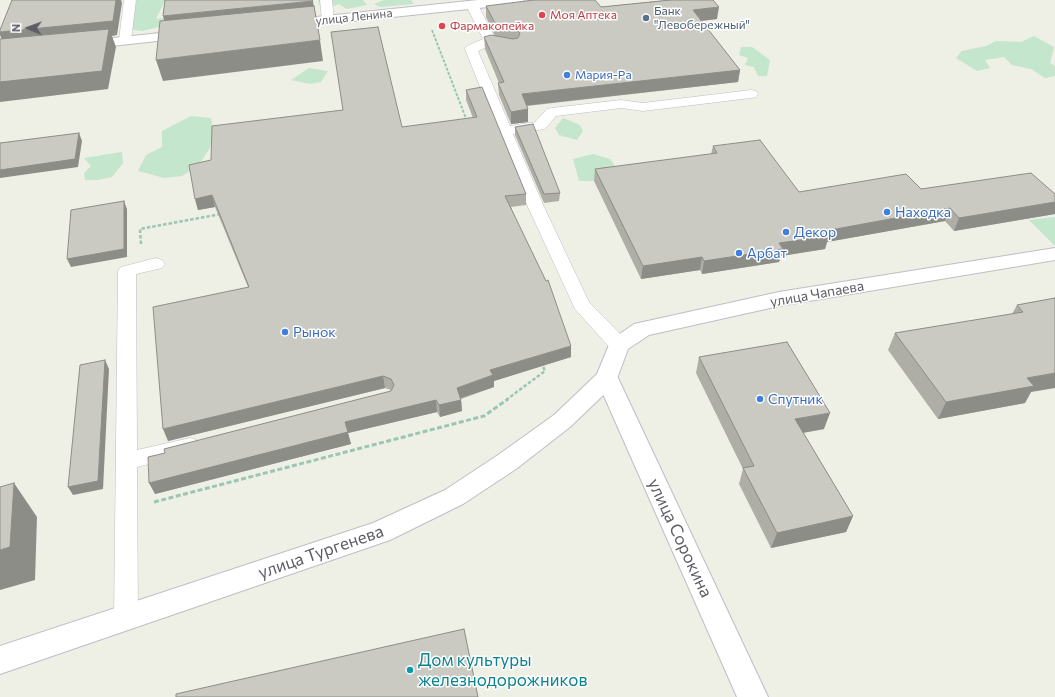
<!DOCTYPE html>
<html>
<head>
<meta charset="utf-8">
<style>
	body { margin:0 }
	#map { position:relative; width:1055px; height:697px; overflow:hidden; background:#eeefe5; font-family:Commissioner,sans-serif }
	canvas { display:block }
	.north { position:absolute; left:8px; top:8px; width:40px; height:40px; -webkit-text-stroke:3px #fff; paint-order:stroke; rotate:271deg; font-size:11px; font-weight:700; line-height:16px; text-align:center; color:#5d5e65 }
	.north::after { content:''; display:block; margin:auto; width:14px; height:18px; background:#5d5e65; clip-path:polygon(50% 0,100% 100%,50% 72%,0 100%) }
</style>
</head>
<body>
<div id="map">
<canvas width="1055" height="697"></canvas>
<div class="north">N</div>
</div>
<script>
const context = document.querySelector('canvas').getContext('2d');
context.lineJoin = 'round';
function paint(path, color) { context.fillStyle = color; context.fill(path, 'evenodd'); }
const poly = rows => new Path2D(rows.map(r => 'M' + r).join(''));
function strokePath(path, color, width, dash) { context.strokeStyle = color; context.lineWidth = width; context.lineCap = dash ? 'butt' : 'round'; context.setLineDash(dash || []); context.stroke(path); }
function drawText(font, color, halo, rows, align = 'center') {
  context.font = font + ' Commissioner,sans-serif'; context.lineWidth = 3; context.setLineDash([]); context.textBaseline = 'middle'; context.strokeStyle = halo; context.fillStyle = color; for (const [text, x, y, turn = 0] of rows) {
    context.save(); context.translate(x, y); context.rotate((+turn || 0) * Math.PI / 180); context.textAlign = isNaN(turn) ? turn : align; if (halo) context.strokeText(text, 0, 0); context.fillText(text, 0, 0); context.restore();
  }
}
paint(poly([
	[138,0,165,0,156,19,171,17,163,26,142,31,128,29,126,5],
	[318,0,363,0,367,5,347,9,339,4,330,8,320,7],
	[384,0,411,0,414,4,380,7,374,4],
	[1034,36,1054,47,1050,63,1055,66,1055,76,1045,78,1031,69,1012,65,1004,57,985,60,990,68,977,71,956,58,962,51,986,46,996,41,1021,42],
	[741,47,752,47,770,60,767,76,758,76,754,67,745,65,748,58,739,55],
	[309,68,328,71,321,82,310,84,291,80],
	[191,116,211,118,213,129,210,148,198,166,182,176,164,178,138,171,146,155,162,147,162,131],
	[563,118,580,125,583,131,577,140,559,135,555,128],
	[122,152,123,163,112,177,98,180,85,180,84,173,91,166,84,158],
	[593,154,610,159,619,172,607,181,579,181,573,159],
	[1055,217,1055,246,1029,220]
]), '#c3e6cd');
const lane = poly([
	[124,0,136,0,131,40,129,43,125,44,121,43,119,40,124,0],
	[320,0,332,0,334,20,332,23,324,23,322,20,320,0],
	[472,1,476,3,478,5,495,38,506,41,508,44,506,47,502,48,491,45,478,51,510,126,535,122,547,109,552,108,621,100,643,103,751,90,756,91,758,94,756,97,751,98,643,111,621,108,556,116,545,129,513,134,544,207,589,302,626,340,628,345,626,350,619,352,612,350,575,309,528,207,465,49,467,46,483,39,466,5,468,3,472,1],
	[156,258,162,260,165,264,162,268,136,274,137,450,190,438,197,440,201,446,197,452,137,467,138,618,135,626,126,629,117,626,114,618,118,271,121,267,156,258]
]);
const street = poly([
	[607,370,615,372,618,378,768,697,737,697,596,378,599,372,607,370]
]);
const secondary = poly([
	[478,0,524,0,522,3,517,4,287,28,282,27,280,24,282,21,287,20,478,0],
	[189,30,194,31,196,34,194,37,84,49,79,48,77,45,79,42,84,41,189,30],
	[1055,248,1055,260,779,306,649,335,628,349,615,384,570,427,516,469,463,504,390,540,0,674,0,646,373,523,445,490,498,455,554,415,597,374,611,340,634,324,779,292,1055,248]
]);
strokePath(lane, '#bdbdc3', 1);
strokePath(street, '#bdbdc3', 2);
strokePath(secondary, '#bebec6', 2);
strokePath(poly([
	[432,30,467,121]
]), '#9cc6b4', 2, [3, 1.5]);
strokePath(poly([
	[141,244,140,229,221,214],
	[506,400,545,371,542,364]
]), '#9cc6b4', 2.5, [3.5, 2]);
strokePath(poly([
	[154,502,484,416,508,399]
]), '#9cc6b4', 3, [5, 2.5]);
paint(lane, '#fff');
paint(street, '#fff');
paint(secondary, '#fff');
paint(poly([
	[667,0,713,0,717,19,701,21,740,70,738,82,527,106,528,109,528,122,511,124,499,95,498,83,499,83,485,49,484,37,495,36,486,17,486,6,601,7],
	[466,90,526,194,526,205,511,207,571,357,494,381,494,387,461,399,462,411,440,417,437,412,348,433,351,444,155,494,165,453,391,391,391,390,385,388,168,441,248,287,215,207,198,210,195,199,211,160,343,110,402,127,473,118,466,100],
	[515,127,560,193,559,201,544,203,515,135],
	[713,146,799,192,921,189,1055,194,1055,214,954,231,945,221,827,242,825,249,781,256,779,262,702,274,700,270,641,279,594,181,595,169,711,154],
	[1055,298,1031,392,1025,403,938,419,888,350,895,333,1012,314,1017,305],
	[699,357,824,429,803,433,853,516,846,532,771,548,739,484,743,469,696,373]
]), '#aeaea7');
paint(poly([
	[116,0,121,0,122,3,117,35,112,36,116,47,108,89,0,102,0,82,5,47,0,35,0,32],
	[313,1,315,15,167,30,163,16],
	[719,7,717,19,691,22,693,10],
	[320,40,323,61,163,81,156,60],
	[740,70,738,82,522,106,522,94],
	[528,109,528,122,511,124,511,112],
	[79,133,82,141,78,167,0,178,0,170],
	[212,195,215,207,198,210,195,199],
	[124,201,127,209,127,257,71,267,67,259],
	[1055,202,1055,214,954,231,959,218],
	[950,208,945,221,827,242,825,249,781,256,779,262,702,274,704,261,779,243,825,231],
	[702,257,700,270,641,279,643,266],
	[571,346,571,357,494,381,494,387,458,399,457,388,490,370],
	[105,360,109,369,103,489,73,495,68,487],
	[1055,373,1055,388,1031,392,1025,403,938,419,946,402,1027,378],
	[383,376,385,388,168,441,163,429],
	[436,400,437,412,348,433,351,444,155,494,149,483,345,422],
	[461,400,462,411,440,417,439,405],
	[830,413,824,429,790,435,795,419],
	[14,483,37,517,35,580,0,590,0,550],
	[853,516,846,532,771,548,777,533]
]), '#8d8d88');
const building = poly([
	[12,0,116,0,113,21,0,32,0,30,12,0],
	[165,0,312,0,313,1,163,16,165,0],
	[534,0,595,0,601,7,671,0,713,0,719,7,693,10,740,70,522,94,528,109,511,112,498,83,504,82,484,37,491,35,513,39,518,38,520,33,517,30,496,25,486,6,534,0],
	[314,6,320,40,156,60,160,21,314,6],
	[378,27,402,127,477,117,466,90,482,87,526,194,505,196,546,281,548,280,571,346,490,370,493,375,457,388,461,400,439,405,436,400,345,422,348,432,149,483,148,457,165,453,164,449,383,393,391,391,394,385,391,379,383,376,163,429,153,307,249,287,212,195,195,199,189,165,211,160,212,126,343,110,331,32,378,27],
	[109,29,102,71,0,82,0,39,109,29],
	[533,124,560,193,544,194,515,127,533,124],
	[79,133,75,159,0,170,0,143,79,133],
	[760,140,799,192,906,174,921,189,1031,173,1055,194,1055,202,959,218,950,208,825,231,829,236,779,243,783,249,704,261,702,257,643,266,595,169,717,153,713,146,760,140],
	[124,201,124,249,67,259,71,210,124,201],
	[1055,298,1055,373,1027,378,1034,386,946,402,895,333,1023,312,1017,305,1055,298],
	[787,342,830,413,795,419,853,516,777,533,743,468,754,466,699,357,787,342],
	[105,360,98,481,68,487,80,365,105,360],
	[14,483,10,547,0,550,0,487,14,483],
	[464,629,478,697,176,697,176,694,464,629]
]);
paint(building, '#cacac2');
strokePath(building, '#8d8d88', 1);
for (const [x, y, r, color] of [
	[542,15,4,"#e0444e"],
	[646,18,4,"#5c6f8a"],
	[442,26,4,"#e0444e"],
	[567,75,4,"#3f7fe0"],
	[887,212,4,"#3f7fe0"],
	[786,232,4,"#3f7fe0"],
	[739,253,4,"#3f7fe0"],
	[285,332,4,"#3f7fe0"],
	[760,399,4,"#3f7fe0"],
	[410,670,4,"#0f9aa8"]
]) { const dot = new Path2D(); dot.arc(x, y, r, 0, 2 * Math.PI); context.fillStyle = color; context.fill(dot); strokePath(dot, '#fff', 1.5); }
drawText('12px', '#4e5e75', '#fff', [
	["Банк",654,11],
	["\"Левобережный\"",654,25]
], 'left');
drawText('12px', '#be3a42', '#fff', [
	["Моя Аптека",550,15],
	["Фармакопейка",450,26]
], 'left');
drawText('12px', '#5d5e65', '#fff', [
	["улица Ленина",354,17,-6]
]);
drawText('12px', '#366cbe', '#fff', [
	["Мария-Ра",575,75]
], 'left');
drawText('14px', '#366cbe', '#fff', [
	["Находка",895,212],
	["Декор",794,232],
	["Арбат",747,253],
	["Рынок",293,332],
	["Спутник",768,399]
], 'left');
drawText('14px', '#5d5e65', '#fff', [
	["улица Чапаева",817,294,-10]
]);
drawText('17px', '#5d5e65', '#fff', [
	["улица Сорокина",680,538,65],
	["улица Тургенева",321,552,-19]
]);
drawText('17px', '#0d838f', '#fff', [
	["Дом культуры",418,660],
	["железнодорожников",418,680]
], 'left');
</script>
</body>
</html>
